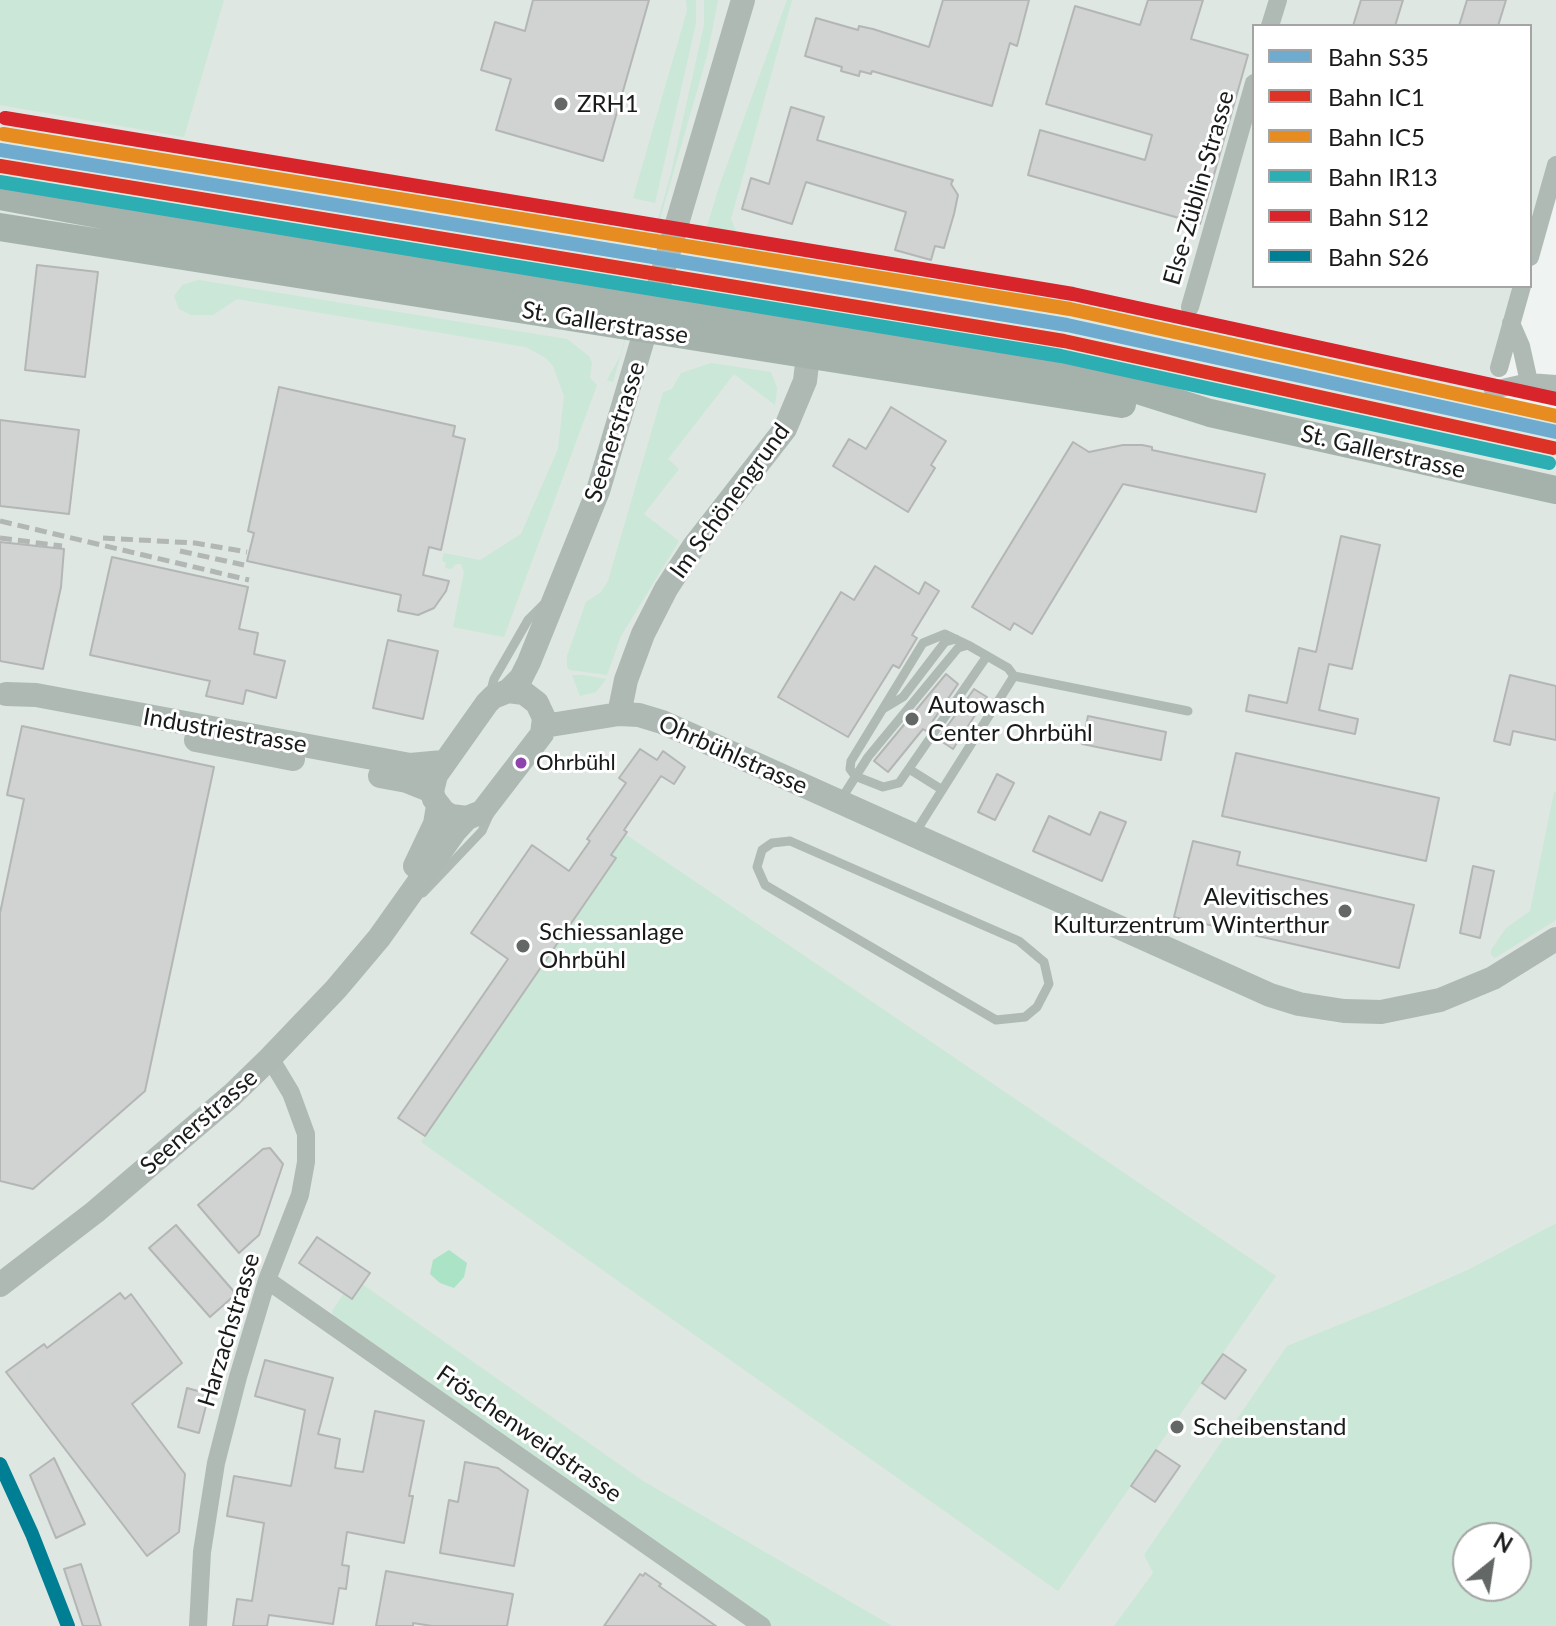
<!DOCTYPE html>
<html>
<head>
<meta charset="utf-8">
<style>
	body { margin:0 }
	#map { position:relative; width:1556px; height:1626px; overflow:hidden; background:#eff3f1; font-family:Lato,sans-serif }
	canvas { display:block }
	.legend { position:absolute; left:1252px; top:24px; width:280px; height:264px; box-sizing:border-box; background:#fff; border:2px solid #a3a4a3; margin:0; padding:10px 14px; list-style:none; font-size:24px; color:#181b19 }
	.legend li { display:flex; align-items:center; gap:16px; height:40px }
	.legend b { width:40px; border:2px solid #a3a4a3 }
	.north { position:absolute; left:1452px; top:1522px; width:80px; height:80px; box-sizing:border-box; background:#fff; border:2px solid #a3a4a3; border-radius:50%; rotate:30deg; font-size:22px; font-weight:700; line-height:32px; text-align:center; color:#181b19 }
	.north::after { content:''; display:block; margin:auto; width:28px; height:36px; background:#636765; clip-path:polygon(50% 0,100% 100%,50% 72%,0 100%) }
</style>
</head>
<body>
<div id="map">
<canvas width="1556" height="1626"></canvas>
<ul class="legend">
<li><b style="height:10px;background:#6eabce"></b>Bahn S35</li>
<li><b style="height:10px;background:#dd3327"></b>Bahn IC1</li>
<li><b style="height:10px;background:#e78c20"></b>Bahn IC5</li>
<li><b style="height:10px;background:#2caeb3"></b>Bahn IR13</li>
<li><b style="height:10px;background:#d8242b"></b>Bahn S12</li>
<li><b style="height:10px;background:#007e94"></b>Bahn S26</li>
</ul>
<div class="north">N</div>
</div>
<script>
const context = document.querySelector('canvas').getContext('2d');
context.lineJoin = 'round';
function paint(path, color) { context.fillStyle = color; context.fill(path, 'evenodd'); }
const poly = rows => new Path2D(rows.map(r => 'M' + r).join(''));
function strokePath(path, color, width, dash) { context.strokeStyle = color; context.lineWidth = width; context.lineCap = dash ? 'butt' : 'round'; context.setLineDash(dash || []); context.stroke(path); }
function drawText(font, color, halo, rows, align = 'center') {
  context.font = font + ' Lato,sans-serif'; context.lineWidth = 6; context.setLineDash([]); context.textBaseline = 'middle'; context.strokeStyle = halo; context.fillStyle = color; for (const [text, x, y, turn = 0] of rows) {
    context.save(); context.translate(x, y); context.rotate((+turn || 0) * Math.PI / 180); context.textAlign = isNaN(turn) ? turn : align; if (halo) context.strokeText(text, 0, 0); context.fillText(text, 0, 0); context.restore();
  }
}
paint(poly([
	[0,0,1556,0,1556,165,1530,257,1530,26,1254,26,1254,286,1522,286,1488,404,1556,420,1556,1223,1469,1269,1383,1307,1144,1555,1182,1626,0,1626]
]), '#dee7e2');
paint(poly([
	[0,0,224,0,184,137,0,105],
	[686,0,696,0,696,23,655,203,633,198,687,11],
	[704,0,718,0,707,56,613,382,607,380,620,356,671,173,704,25],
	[787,0,792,0,731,219,739,238,748,245,760,249,766,259,719,251,698,256,719,187],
	[198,280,567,339,589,356,592,363,590,378,597,385,504,637,453,627,464,572,461,564,456,564,451,569,445,568,446,563,442,561,444,553,480,560,521,534,558,449,564,396,553,366,546,358,526,347,237,299,213,315,191,315,179,309,174,296,182,285],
	[711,363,771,372,777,388,775,405,734,374,668,459,679,469,644,514,679,541,621,636,607,675,570,670,567,667,567,656,586,602,601,592,608,581,663,392,672,389,681,373],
	[572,675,583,675,606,679,596,692,580,696],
	[1554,792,1556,792,1556,920,1495,958,1491,955,1491,950,1506,928,1530,911],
	[625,834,1276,1276,1058,1591,421,1142,616,859,611,855],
	[1556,1223,1556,1626,1114,1626,1153,1573,1144,1555,1287,1346,1383,1307,1469,1269],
	[1468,1538,1516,1538,1516,1586,1468,1586],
	[362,1284,643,1481,892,1626,762,1626,336,1329,332,1311,344,1293,352,1299]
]), '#cbe7d8');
paint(poly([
	[449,1250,467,1263,464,1277,454,1288,440,1283,430,1274,433,1260]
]), '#aae3c6');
const building = poly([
	[533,0,649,0,603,161,496,130,511,79,481,70,495,22,525,31,533,0],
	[943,0,1029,0,1017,46,1010,43,992,106,872,71,871,74,860,71,859,76,841,71,842,67,805,56,816,18,858,30,859,26,873,29,929,47,943,0],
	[1148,0,1203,0,1191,39,1248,55,1200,224,1028,175,1040,130,1145,160,1152,135,1046,104,1075,6,1140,25,1148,0],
	[1361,0,1403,0,1395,26,1353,26,1361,0],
	[1467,0,1506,0,1498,26,1459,26,1467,0],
	[791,107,824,117,817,140,953,180,951,184,958,195,954,214,944,248,935,246,931,260,895,250,906,212,806,182,792,224,742,209,751,178,769,184,791,107],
	[37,265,98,272,85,377,25,370,37,265],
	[279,387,455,426,453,436,465,439,441,550,429,547,423,575,449,581,446,591,434,608,418,615,398,611,401,595,247,561,254,533,248,531,279,387],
	[891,407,946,441,931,465,935,468,908,512,833,466,849,439,866,449,891,407],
	[0,420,79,430,69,514,0,506,0,420],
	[1073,442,1089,452,1123,445,1142,445,1152,447,1152,450,1265,474,1256,512,1123,484,1032,634,1014,623,1010,630,972,607,1073,442],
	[1341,536,1380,545,1352,669,1329,664,1319,710,1358,719,1355,734,1246,711,1249,695,1287,703,1299,648,1316,652,1341,536],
	[0,542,64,549,61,587,43,669,0,661,0,542],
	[112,557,248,587,239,629,258,633,254,654,285,661,276,698,246,690,243,704,206,696,210,681,90,655,112,557],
	[875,566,919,594,925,582,939,591,912,635,917,638,899,668,893,665,848,737,778,697,841,592,854,600,875,566],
	[388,640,438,651,423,719,373,708,388,640],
	[946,674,958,684,926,731,923,729,888,772,874,761,946,674],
	[1510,675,1556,686,1556,740,1513,731,1510,745,1494,741,1510,675],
	[974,689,987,697,953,749,938,739,974,689],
	[1088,716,1166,732,1161,760,1082,744,1088,716],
	[22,726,214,767,145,1091,33,1189,0,1181,0,913,24,799,7,795,22,726],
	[640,749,657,760,663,751,685,767,674,784,661,776,624,830,627,832,611,855,616,858,425,1136,398,1118,508,959,471,933,532,845,569,871,590,841,587,839,626,783,619,778,640,749],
	[1236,753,1439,798,1426,861,1222,816,1236,753],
	[997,774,1014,783,995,820,978,812,997,774],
	[1100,812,1126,822,1102,881,1033,851,1049,816,1090,835,1100,812],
	[1193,841,1240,852,1237,865,1414,905,1399,968,1174,917,1193,841],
	[1473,866,1494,871,1480,938,1460,933,1473,866],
	[270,1148,283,1164,259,1235,239,1253,198,1205,263,1149,270,1148],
	[176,1225,236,1294,210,1317,149,1248,176,1225],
	[317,1237,370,1273,352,1299,299,1263,317,1237],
	[120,1293,125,1299,131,1294,182,1363,132,1404,185,1474,179,1532,147,1556,6,1372,44,1344,47,1348,120,1293],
	[1223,1354,1246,1370,1225,1399,1202,1383,1223,1354],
	[265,1360,333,1378,318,1434,340,1439,335,1468,363,1472,375,1411,424,1421,409,1496,413,1496,404,1543,347,1532,342,1565,349,1566,346,1589,339,1588,333,1624,269,1615,267,1626,233,1626,237,1599,252,1601,264,1523,227,1516,234,1476,291,1486,305,1410,255,1396,265,1360],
	[187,1388,209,1394,199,1433,178,1427,187,1388],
	[1156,1450,1180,1466,1155,1502,1131,1486,1156,1450],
	[54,1458,85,1524,56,1538,30,1475,54,1458],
	[465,1462,498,1468,528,1490,514,1566,440,1553,449,1500,458,1502,465,1462],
	[81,1564,101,1626,83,1626,64,1569,81,1564],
	[386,1571,513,1594,507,1626,432,1626,413,1623,413,1626,376,1626,386,1571],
	[645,1573,661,1584,659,1586,716,1626,604,1626,640,1574,643,1576,645,1573]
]);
paint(building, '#d0d3d2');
strokePath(building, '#b4b6b5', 2);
strokePath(poly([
	[968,645,945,634,923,643,851,761,850,769,855,776,883,787,899,783,987,656],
	[490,694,494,679,528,620,546,602],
	[883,709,903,697,945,642,956,639],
	[909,769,941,789],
	[840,801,868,757,958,648,968,645,1008,668,1014,676],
	[915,833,1014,676,1188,711],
	[790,841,1019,941,1044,962,1049,984,1037,1007,1025,1017,996,1020,765,885,757,867,762,850,772,843,790,841],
	[423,893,482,831,490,813]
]), '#b0bab5', 9);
strokePath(poly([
	[1270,26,1278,0],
	[1530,257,1556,165],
	[1190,307,1254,83],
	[1511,323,1521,346,1529,382],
	[1499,368,1522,286],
	[1493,390,1529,382,1556,384],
	[267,1280,762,1626],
	[198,1626,202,1552,216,1463,238,1377,267,1280,300,1195,306,1162,306,1134,291,1093,270,1058]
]), '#b0bab5', 18);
strokePath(poly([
	[508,691,521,678,529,662,598,491,743,0],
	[508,691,524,693,537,703,544,718,542,734,482,812,467,818,451,816,444,812,434,799,432,791,436,775,487,703,493,697,508,691],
	[6,694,36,695,410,765,443,762],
	[619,714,626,680,643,634,666,589,694,546,785,429,805,381,810,338],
	[544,726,619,714,639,715,662,722,1270,995,1299,1004,1344,1011,1381,1012,1440,1000,1493,978,1556,939],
	[196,740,293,759],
	[380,776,407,781,432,791],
	[415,866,435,824,438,806],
	[0,1285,95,1212,232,1095,270,1058,336,989,379,938,455,831,467,818]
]), '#aeb9b4', 24);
strokePath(poly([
	[0,196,288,249,697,311,1051,370,1131,388,1210,413,1556,490],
	[0,227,1122,404]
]), '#a5b2ab', 28);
strokePath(poly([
	[0,521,249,580],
	[0,538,62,546],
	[103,538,195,543,247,552],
	[180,551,244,565]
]), '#b2b7b5', 5, [12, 6]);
strokePath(poly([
	[0,150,1067,325,1556,432]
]), '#6eabce', 14);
strokePath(poly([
	[0,166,1064,341,1553,448]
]), '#dd3327', 14);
strokePath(poly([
	[3,134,1070,309,1556,416]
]), '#e78c20', 14);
strokePath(poly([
	[0,182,1061,356,1549,463]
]), '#2caeb3', 14);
strokePath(poly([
	[5,118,1073,294,1556,399]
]), '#d8242b', 14);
strokePath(poly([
	[0,1464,32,1534,68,1626]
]), '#007e94', 14);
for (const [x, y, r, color] of [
	[561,104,8,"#636765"],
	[912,719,8,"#636765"],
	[521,763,7,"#8e44ad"],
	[1345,911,8,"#636765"],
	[523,946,8,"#636765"],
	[1177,1427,8,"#636765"]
]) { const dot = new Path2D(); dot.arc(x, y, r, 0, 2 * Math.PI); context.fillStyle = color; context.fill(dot); strokePath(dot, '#fff', 3); }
drawText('22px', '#181b19', '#fff', [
	["Ohrbühl",536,763]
], 'left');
drawText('24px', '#181b19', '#fff', [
	["ZRH1",577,104],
	["Autowasch",928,705],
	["Center Ohrbühl",928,733],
	["Alevitisches",1329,897,"right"],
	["Kulturzentrum Winterthur",1329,925,"right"],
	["Schiessanlage",539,932],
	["Ohrbühl",539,960],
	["Scheibenstand",1193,1427]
], 'left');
drawText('24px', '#181b19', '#fff', [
	["Else-Züblin-Strasse",1199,188,-74],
	["St. Gallerstrasse",605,323,9],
	["Seenerstrasse",615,432,-72],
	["St. Gallerstrasse",1383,452,13],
	["Im Schönengrund",730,501,-54],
	["Industriestrasse",225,731,10],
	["Ohrbühlstrasse",733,755,24],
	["Seenerstrasse",199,1122,-41],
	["Harzachstrasse",229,1330,-73],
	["Fröschenweidstrasse",529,1434,35]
]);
</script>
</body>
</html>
